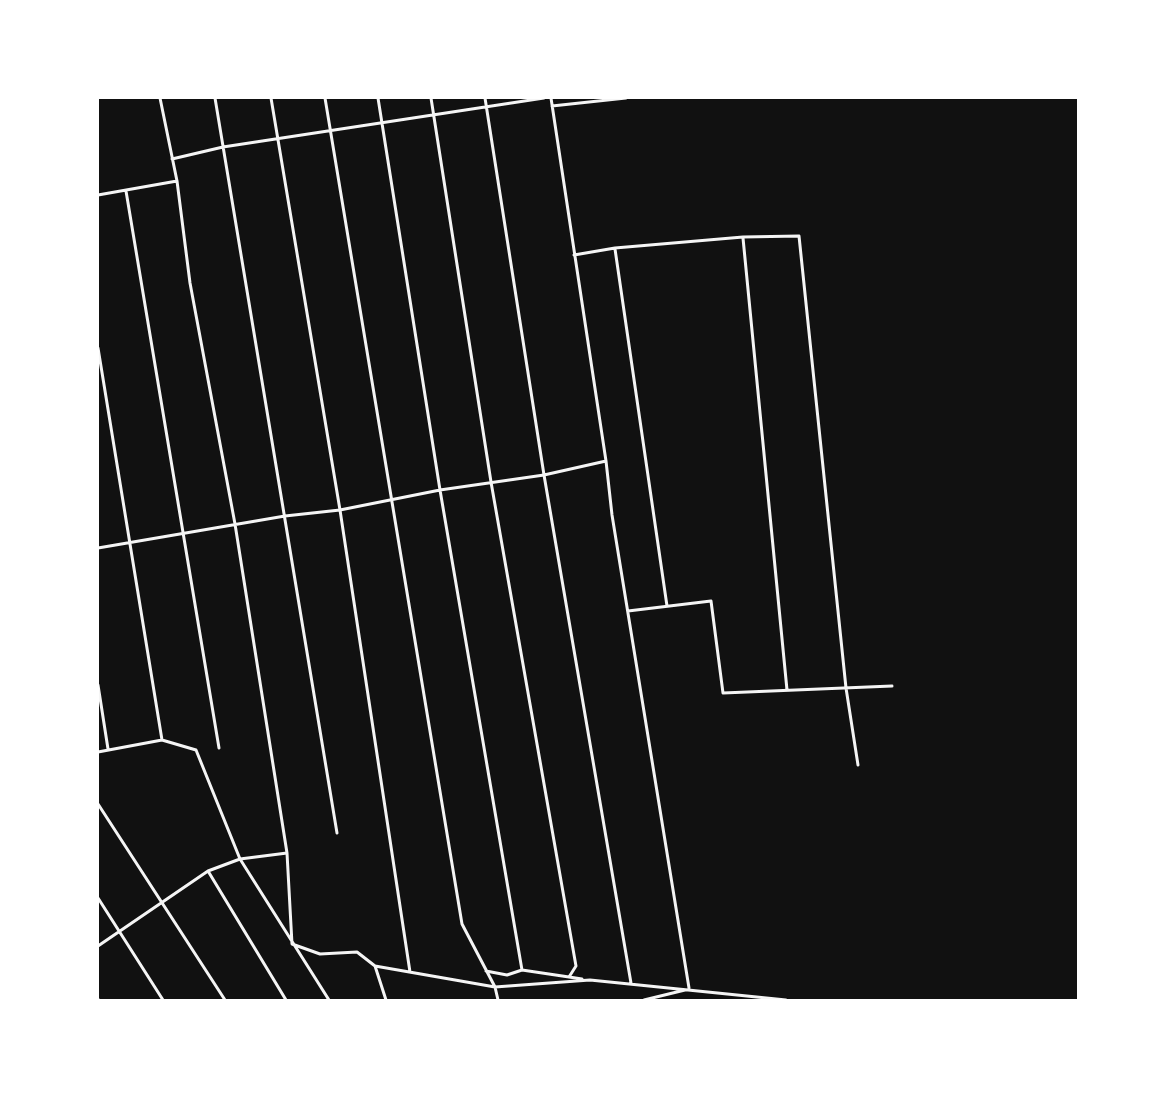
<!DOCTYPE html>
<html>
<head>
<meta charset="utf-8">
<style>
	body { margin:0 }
	#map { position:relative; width:1176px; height:1098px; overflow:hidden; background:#111; font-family:"Nunito Sans",sans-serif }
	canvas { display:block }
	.frame { position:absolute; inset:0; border:99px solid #fff; pointer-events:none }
</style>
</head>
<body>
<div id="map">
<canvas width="1176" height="1098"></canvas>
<div class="frame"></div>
</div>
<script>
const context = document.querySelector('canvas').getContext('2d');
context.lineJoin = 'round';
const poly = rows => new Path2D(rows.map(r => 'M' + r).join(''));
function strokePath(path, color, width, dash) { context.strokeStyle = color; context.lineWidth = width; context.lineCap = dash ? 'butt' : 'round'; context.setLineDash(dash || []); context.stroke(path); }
strokePath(poly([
	[160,98,177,181,190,283,235,524,287,853,292,944,320,954,357,952,375,966,386,1000],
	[215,98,337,833],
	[271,98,340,510,410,972],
	[325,98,462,924,495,987,498,1000],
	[378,98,440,490,522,970],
	[431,98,491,482,576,966,569,977,522,970,507,975,486,971],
	[485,98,544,475,631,983],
	[551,98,606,461,612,515,689,988],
	[552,106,626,98],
	[172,159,223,147,544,98],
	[126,191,219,748],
	[98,195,177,181],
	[743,238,787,690],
	[615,249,667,606],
	[574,255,615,248,743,237,799,236,846,688,858,765],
	[98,348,162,740],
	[98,548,285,516,340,510,440,490,544,475,606,461],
	[628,611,711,601,723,693,892,686],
	[98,685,108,749],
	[98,752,162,740,196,750,240,859,329,1000],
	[98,804,225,1000],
	[208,871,286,1000],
	[98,898,163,1000],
	[98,946,208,871,240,859,287,853],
	[375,966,495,987,590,980,786,1000],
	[569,977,582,979],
	[98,999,98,1000],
	[644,1000,685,990]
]), '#f5f5f5', 3);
</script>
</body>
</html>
